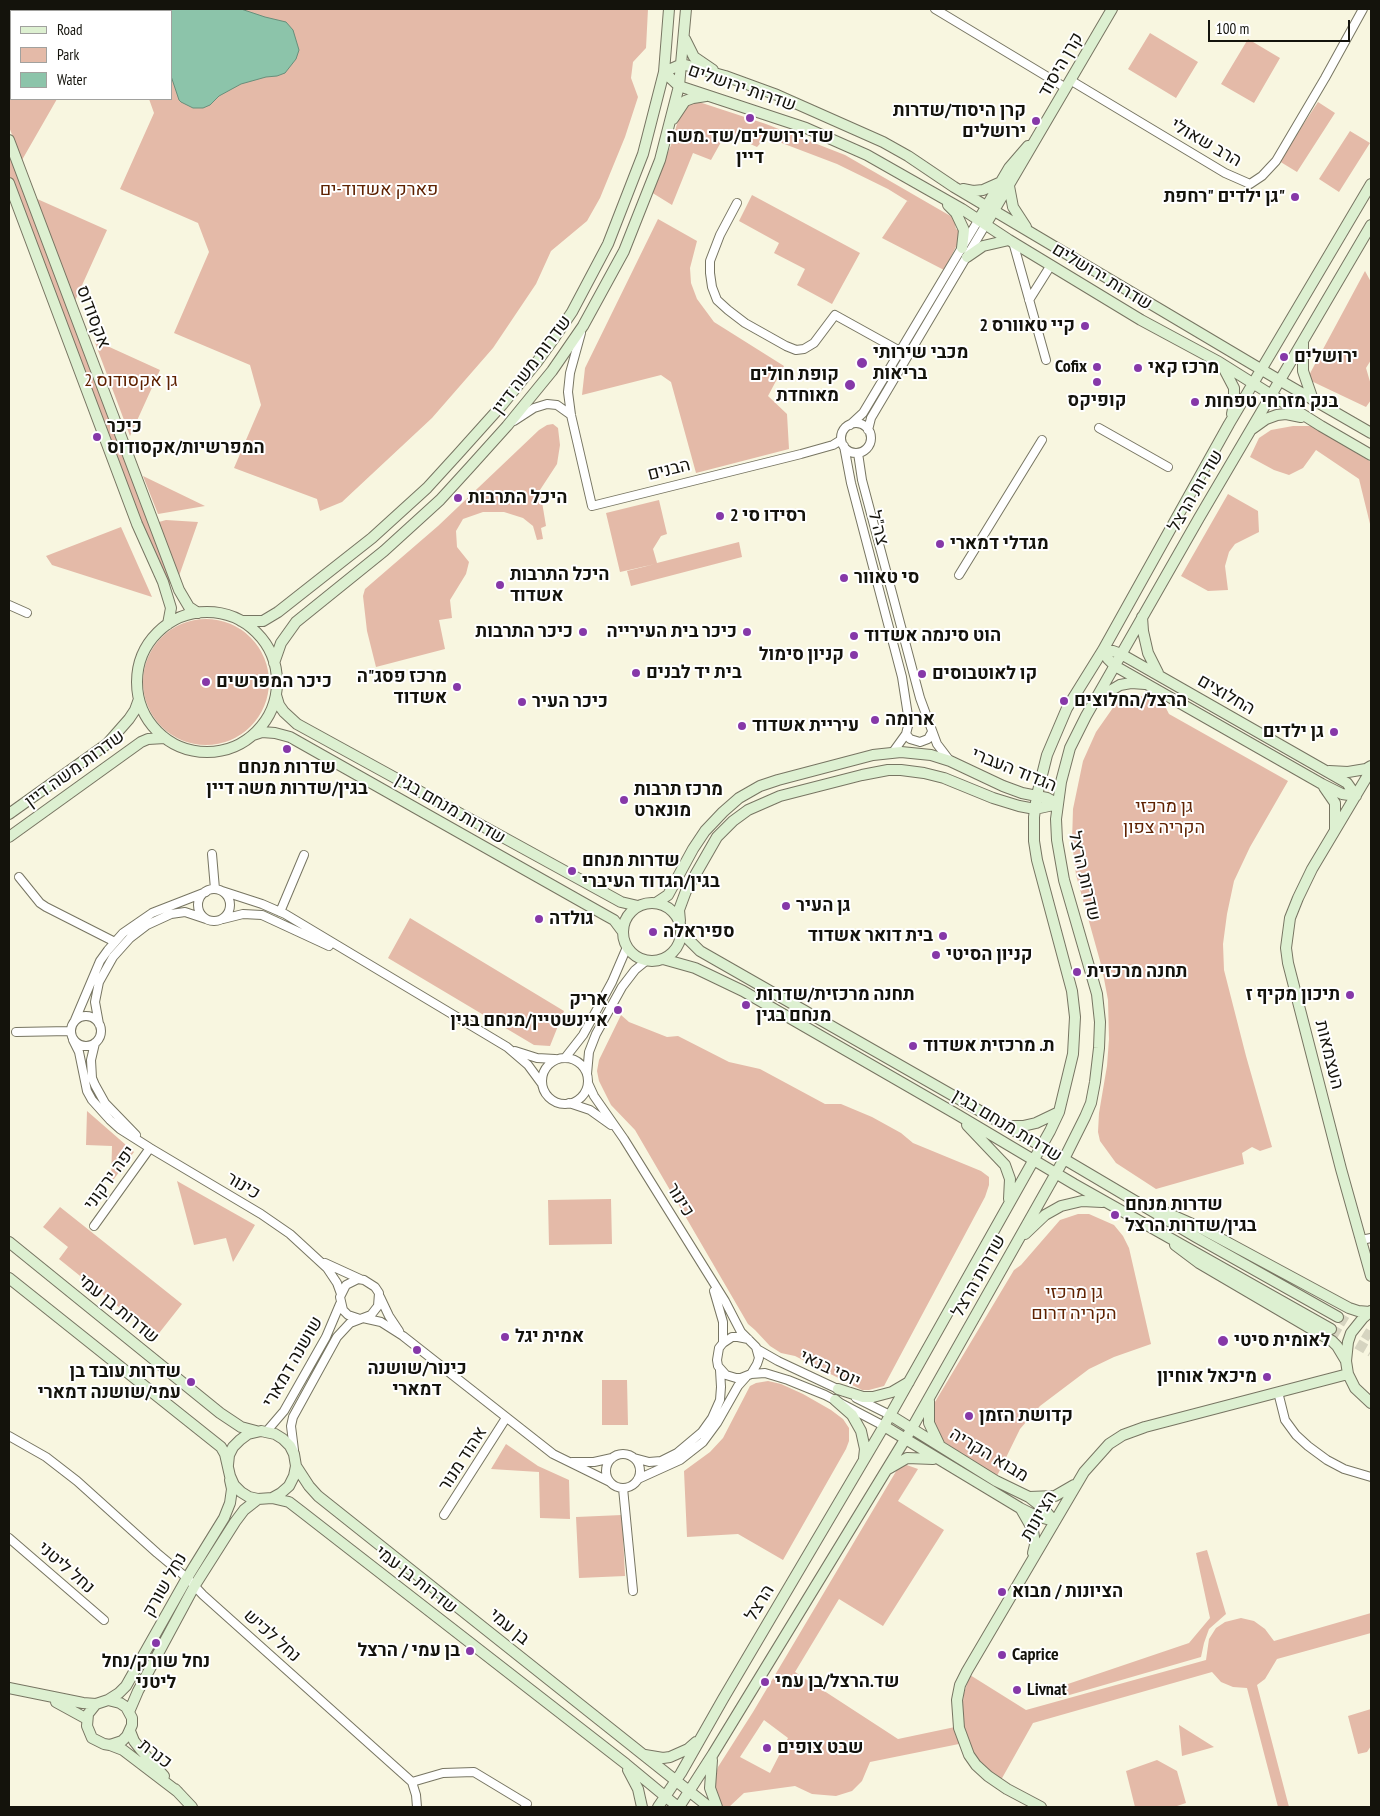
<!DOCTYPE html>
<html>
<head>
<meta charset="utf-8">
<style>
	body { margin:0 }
	#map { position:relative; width:1380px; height:1816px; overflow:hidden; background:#f8f6e0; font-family:"PT Sans Narrow",sans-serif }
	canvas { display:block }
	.frame { position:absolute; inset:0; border:10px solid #14130c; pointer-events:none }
	.legend { position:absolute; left:10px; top:10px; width:162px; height:90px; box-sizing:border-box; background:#fff; border:1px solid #a1a19e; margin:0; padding:6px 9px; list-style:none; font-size:15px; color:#14130c }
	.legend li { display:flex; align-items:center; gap:10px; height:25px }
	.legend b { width:25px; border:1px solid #a1a19e }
	.scale { position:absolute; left:1208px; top:20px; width:142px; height:22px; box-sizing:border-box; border:2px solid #14130c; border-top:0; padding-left:6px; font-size:15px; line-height:18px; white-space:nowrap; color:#14130c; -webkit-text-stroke:4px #fff; paint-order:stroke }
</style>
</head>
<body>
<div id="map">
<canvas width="1380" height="1816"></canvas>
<div class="frame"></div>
<ul class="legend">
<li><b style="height:6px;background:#ddf0d1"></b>Road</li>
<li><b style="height:14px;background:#e4baa8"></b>Park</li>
<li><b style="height:14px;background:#8cc4aa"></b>Water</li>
</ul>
<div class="scale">100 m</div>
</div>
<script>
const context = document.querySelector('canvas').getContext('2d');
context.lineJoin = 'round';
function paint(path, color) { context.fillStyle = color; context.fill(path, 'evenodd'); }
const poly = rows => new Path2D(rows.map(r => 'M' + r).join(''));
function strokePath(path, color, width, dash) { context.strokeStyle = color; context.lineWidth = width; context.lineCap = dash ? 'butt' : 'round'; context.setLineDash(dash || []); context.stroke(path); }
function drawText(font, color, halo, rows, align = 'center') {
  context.font = font + ' "PT Sans Narrow",Heebo,sans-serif'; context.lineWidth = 4; context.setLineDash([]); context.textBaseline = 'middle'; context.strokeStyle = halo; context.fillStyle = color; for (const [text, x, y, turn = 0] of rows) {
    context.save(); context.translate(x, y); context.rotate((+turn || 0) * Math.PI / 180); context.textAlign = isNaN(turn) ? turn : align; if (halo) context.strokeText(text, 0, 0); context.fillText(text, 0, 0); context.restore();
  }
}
paint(poly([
	[88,9,648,9,646,48,633,62,631,78,638,97,625,137,600,198,587,221,551,251,536,284,493,348,432,418,342,502,320,511,317,499,234,468,261,405,250,365,174,333,209,252,198,223,120,189,154,113,149,99,171,99,171,11,87,11],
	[1150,33,1198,62,1176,98,1128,69],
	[1248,39,1280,58,1254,103,1221,84],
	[9,69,11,70,11,99,57,99,22,160,9,127],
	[699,102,766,124,845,155,954,218,956,229,958,230,958,243,944,270,882,238,907,201,909,202,888,189,837,164,766,137,757,147,726,133,711,160,693,153,672,205,651,192,671,145,679,117,688,105],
	[1318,102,1335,113,1297,172,1279,161],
	[1350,131,1370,143,1339,192,1319,179],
	[9,150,171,583,168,585,144,533,9,179],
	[752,195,860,253,832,304,797,285,805,269,774,253,779,243,739,221],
	[35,198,107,230,74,303],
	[658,219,697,241,690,268,691,283,697,299,714,322,784,366,768,396,787,414,789,449,696,473,671,382,661,375,582,395,585,368],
	[1365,271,1371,282,1371,360,1366,368,1371,385,1371,400,1366,407,1307,379],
	[94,340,160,370,130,436],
	[553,424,558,428,560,445,557,464,540,490,546,526,541,528,543,539,537,540,533,526,523,518,504,512,483,512,463,519,456,531,457,547,469,562,466,574,450,600,452,618,439,620,445,649,376,667,367,631,363,596,365,589,438,526,539,430,547,425],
	[1293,426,1313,426,1371,462,1371,528,1359,479,1316,450,1303,468,1289,475,1274,470,1250,457,1259,438,1271,430],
	[143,476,205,506,158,514],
	[1228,494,1258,511,1259,532,1235,544,1229,552,1225,566,1228,590,1208,591,1181,576],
	[659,500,667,534,661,536,653,549,657,563,739,542,742,557,631,586,627,571,655,564,620,572,606,513],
	[166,520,198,522,179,576,159,522],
	[121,527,152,597,52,565,46,556],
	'143 682a63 63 0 1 1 126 0a63 63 0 1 1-126 0Z',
	[1133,695,1141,696,1166,708,1169,714,1288,781,1250,847,1234,881,1227,914,1223,944,1224,970,1246,1056,1272,1147,1260,1151,1252,1147,1242,1153,1244,1164,1156,1189,1116,1163,1100,1141,1098,1132,1099,1113,1107,1066,1109,1039,1108,1000,1102,968,1076,875,1072,842,1073,809,1083,761,1096,732,1117,702,1124,697],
	[410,918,564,1011,550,1046,534,1045,388,958],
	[621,1015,629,1022,667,1037,678,1036,729,1062,760,1069,825,1104,841,1104,872,1117,901,1133,913,1143,981,1171,989,1177,989,1185,985,1197,884,1386,869,1390,862,1390,795,1356,781,1353,770,1346,755,1330,748,1324,635,1130,611,1105,599,1081,597,1071,599,1060],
	[87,1111,134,1152,111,1183,112,1146,86,1145],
	[177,1181,255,1225,233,1262,226,1238,194,1245],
	[611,1199,612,1244,549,1245,548,1200],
	[60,1207,182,1304,156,1337,59,1259,68,1247,43,1227],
	[1078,1214,1089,1214,1114,1225,1123,1236,1129,1248,1151,1344,1114,1357,1089,1369,1040,1406,1020,1429,997,1476,944,1442,937,1432,934,1419,935,1402,1014,1270,1021,1265,1060,1220],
	[602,1380,627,1380,628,1425,602,1425],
	[768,1381,781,1384,803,1394,831,1410,843,1419,849,1428,849,1441,846,1449,783,1560,738,1534,687,1537,684,1471,710,1452,723,1438,750,1386,756,1383],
	[506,1444,538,1466,569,1480,570,1519,540,1518,539,1472,491,1469],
	[901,1463,918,1469,898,1501,944,1530,883,1626,839,1599,795,1672,898,1739,955,1727,959,1744,870,1762,862,1781,852,1791,836,1796,812,1794,795,1786,744,1793,729,1807,723,1807,717,1798,713,1783,718,1767,753,1712],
	[764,1720,788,1738,770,1773,740,1757],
	[622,1515,625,1576,579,1578,576,1517],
	[1207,1550,1226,1614,1209,1629,1204,1643,1201,1657,1059,1698,1056,1688,1189,1643,1210,1618,1196,1553],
	[1371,1613,1371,1633,1277,1659,1265,1679,1257,1685,1289,1807,1278,1807,1247,1688,1233,1687,1221,1682,1212,1672,1033,1723,1001,1780,980,1765,970,1750,965,1737,962,1710,964,1693,970,1675,1026,1710,1206,1660,1209,1639,1216,1628,1225,1622,1241,1618,1254,1621,1265,1629,1274,1641],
	[1371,1709,1371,1746,1367,1752,1358,1754,1348,1716],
	[1179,1725,1214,1747,1182,1756],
	[1157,1760,1177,1771,1186,1803,1174,1807,1135,1807,1126,1771]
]), '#e4baa8');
const water = poly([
	[120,9,241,9,265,17,286,22,293,30,299,50,296,59,285,73,277,76,266,77,241,84,219,96,210,105,203,108,193,108,181,102,179,100,171,76,171,11,120,11,120,9]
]);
paint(water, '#8cc4aa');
strokePath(water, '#688f7b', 1);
strokePath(poly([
	[1338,1317,1371,1337],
	[1331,1329,1371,1352]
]), '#d6d4c0', 10, [10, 5]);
const street = poly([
	[935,9,1066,88],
	[1070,80,1225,173,1250,184,1262,176,1276,161,1325,78,1363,9],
	[737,203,720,235,710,261,710,273,712,287,717,300,728,310,745,323,786,346,796,350,804,349,814,343,835,315,900,351],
	[1013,242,1046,360],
	[1029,300,1051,265],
	[581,333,570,373,568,392,571,415,592,506,801,454,833,445,841,440],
	[514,421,534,408,547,404,557,405,571,415],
	'841 438a15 15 0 1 1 30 0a15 15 0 1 1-30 0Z',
	[850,425,863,413,979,219],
	[1099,428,1168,467],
	[868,430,871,418,986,224],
	[844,446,851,483,902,677,909,722,906,734,893,752],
	[858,453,862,480,920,698,937,744,950,761],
	[959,575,1042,440],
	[9,605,27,613],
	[906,734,910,739,920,742,928,739,932,732],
	[212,854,215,889],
	[19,877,40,903,46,907,115,942],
	'198 905a16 16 0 1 1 32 0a16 16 0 1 1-32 0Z',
	[222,891,262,904,285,914,507,1047,528,1065,542,1084],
	[280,912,304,855],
	[223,919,243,914,262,915,329,946],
	'71 1031a15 15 0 1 1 30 0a15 15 0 1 1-30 0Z',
	[75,1020,100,961,108,950,123,933,152,913,206,892],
	[99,1024,95,1002,99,982,113,957,130,938,147,925,171,914,185,912,206,919],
	[16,1032,70,1031],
	[73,1040,79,1052,87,1091,92,1100,110,1120,120,1129,150,1148,261,1214,290,1234,327,1268,337,1283,341,1294],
	[95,1043,91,1060,92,1078,95,1085,105,1103,136,1135],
	[515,1051,537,1058,555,1059],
	'542 1081a23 23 0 1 1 46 0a23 23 0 1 1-46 0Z',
	[565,1058,583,1035,612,982,627,947],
	[587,1074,589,1052,596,1034,622,987,635,970,646,961],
	[588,1083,594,1096,624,1139,725,1301,741,1332,756,1347,759,1358,757,1364,751,1374,741,1378,736,1378,726,1375,718,1366,717,1360,719,1348,723,1343,732,1337,738,1337,748,1339],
	[569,1103,590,1110,611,1125],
	[94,1226,150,1148],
	[1361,1240,1371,1238],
	[325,1263,360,1279],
	[714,1291,723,1322,723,1343],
	[380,1297,389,1316,399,1331],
	[363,1318,381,1322,403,1336,553,1454,610,1482],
	[757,1349,778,1361,842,1391],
	[751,1374,765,1373,788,1380,825,1395,884,1426],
	[1278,1392,1285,1420,1296,1435,1308,1446,1327,1460,1344,1469,1371,1477],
	[856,1398,890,1415],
	[266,1432,284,1411,326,1337,340,1304],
	[9,1436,46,1457,77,1481,157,1553,187,1578,203,1595,412,1782,443,1773,474,1772,527,1804,525,1807],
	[294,1450,291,1426,293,1417,337,1337,350,1323,371,1315,378,1306,379,1293,375,1287,364,1280,358,1279,346,1285,340,1297,343,1310,348,1315,360,1319],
	'606 1471a17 17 0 1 1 34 0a17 17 0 1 1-34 0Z',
	[634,1458,649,1462,661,1461,677,1453,702,1432,712,1418,720,1400,721,1387,720,1370],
	[572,1462,594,1462,612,1458],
	[638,1479,680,1460,703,1442,717,1423,738,1386,746,1377],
	[623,1488,633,1591],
	[444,1515,506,1418],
	[9,1538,104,1620],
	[412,1782,416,1795,417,1807]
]);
const secondary = poly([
	[685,39,694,57,713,70],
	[664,72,679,86,806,128,867,155,962,209,1009,240,1141,320,1219,362,1321,426,1371,455],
	[664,72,682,64,725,76,777,95,883,142,908,156,954,187,1279,380,1371,433],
	[673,119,685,101,693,98,706,96],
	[9,140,179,590,189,607,198,613],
	[9,183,137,524,163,582,171,608,168,624],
	[1009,186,1013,207,1026,227],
	[963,189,973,191,983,190,1001,182],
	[948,205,956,213,964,230,962,248],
	[979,219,1009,168,1028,146],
	[986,224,1112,9],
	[967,257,983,246,1009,240],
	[1303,343,1303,371,1313,400],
	[1223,367,1234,388,1234,404,1232,414],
	[1252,429,1266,419,1277,415,1286,414,1301,417],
	'137 682a70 70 0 1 1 140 0a70 70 0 1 1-140 0Z',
	[1142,617,1143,631,1148,653,1158,673],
	[241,621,263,621,278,612,372,538,427,488,458,454,502,405,537,362,555,337,572,312,608,244,643,154,664,72,669,9],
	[1103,650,1108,659,1115,666,1322,784,1342,794,1356,796],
	[1103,650,1113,651,1121,654,1347,783,1356,796],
	[274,663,281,643,296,622,384,551,440,500,471,466,507,426,552,371,583,326,624,251,660,160,679,86,686,9],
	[276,695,279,705,284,712,297,724,621,902,638,906],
	[1098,698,1120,685,1131,683,1145,684],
	[253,735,262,732,275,733,290,737,605,915,614,920,623,932],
	[1371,770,1312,869,1298,898,1290,918,1286,948,1288,963,1341,1169,1371,1276],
	[1329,771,1348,772,1366,769,1371,766],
	[1324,787,1335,803,1335,829],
	[9,814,107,744,129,719,135,710,139,699],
	[9,837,141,742,148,739,165,738],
	'623 932a29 29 0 1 1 58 0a29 29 0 1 1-58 0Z',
	[656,903,668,895,693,849,705,831,723,812,739,798,760,786,778,780,873,755,901,752,931,755,950,761,1003,786,1022,793,1047,798,1058,804],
	[680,921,679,910,686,891,717,837,733,821,748,810,780,796,862,775,888,770,901,770,924,773,944,778,993,798,1019,806,1035,809,1058,804],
	[682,933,700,951,1064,1159,1196,1237,1338,1317],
	[663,959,695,968,743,991,958,1115,1074,1184,1331,1329],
	[967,1125,1005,1165,1010,1179,1009,1199],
	[1006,1126,1023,1126,1036,1123,1059,1112],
	[1158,1209,1197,1226,1349,1308,1358,1311,1370,1312],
	[1025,1234,1045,1215,1061,1206,1082,1201,1102,1202],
	[9,1242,220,1413,241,1427,256,1431],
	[1175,1245,1199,1263,1332,1341,1337,1346,1346,1361],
	[9,1278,221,1447,225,1454,230,1476,234,1485,241,1492,249,1497,258,1499,272,1498,281,1493,289,1486,294,1476,296,1466,294,1454,290,1446,283,1439,275,1434,261,1431,248,1434,240,1440,233,1447,229,1455,228,1465],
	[1371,1311,1363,1318,1351,1333,1348,1342,1346,1361,1348,1374,1355,1388,1371,1403],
	[838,1389,863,1397,873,1397,892,1392,909,1382],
	[835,1400,852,1415,861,1431,865,1449,864,1458],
	[929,1401,929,1423,939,1444],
	[890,1415,996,1481,1029,1497,1043,1508,1054,1521],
	[884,1426,1020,1508,1036,1516,1054,1521],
	[296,1466,309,1486,318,1496,709,1807],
	[888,1469,907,1458,933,1459],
	[1029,1497,1055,1496,1074,1485],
	[272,1498,289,1502,302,1512,626,1764,678,1807],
	[1021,1509,1033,1530,1035,1545,1033,1553],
	[9,1688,83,1703,96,1704],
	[108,1700,119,1693,126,1686,187,1578,224,1518,230,1503,232,1489,230,1480],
	[56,1702,87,1719],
	[129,1712,138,1691,195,1585,235,1522,244,1510,258,1499],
	[130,1731,134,1741,141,1750,164,1776],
	[110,1745,122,1741,127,1736,132,1725,132,1718,126,1707,120,1703,108,1700,96,1704,88,1714,87,1726,92,1738,104,1744,110,1745,123,1750,178,1792],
	[645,1755,663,1758,670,1757,688,1749,696,1742],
	[712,1760,710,1788,717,1807],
	[628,1770,638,1789,642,1807],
	[175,1789,192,1807],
	[658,1807,681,1773,723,1699,884,1426,1050,1131,1059,1112,1073,1054,1075,1017,1072,991,1037,860,1034,841,1034,817,1037,795,1047,755,1067,708,1103,650,1229,424,1371,184],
	[679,1807,713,1754,912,1428,1064,1159,1085,1117,1091,1103,1095,1082,1099,1048,1100,1022,1097,994,1064,880,1057,840,1056,819,1061,782,1070,748,1086,716,1199,518,1371,225],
	[1041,1807,1007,1789,988,1776,976,1765,969,1755,959,1728,957,1700,960,1685,967,1671,1084,1472,1109,1444,1123,1435,1145,1427,1348,1374]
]);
strokePath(street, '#777562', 10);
strokePath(secondary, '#777562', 12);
strokePath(street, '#fff', 8);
strokePath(secondary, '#ddf0d1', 10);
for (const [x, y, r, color] of [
	[750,118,5,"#8638a8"],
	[1036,121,5,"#8638a8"],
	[1295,197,5,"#8638a8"],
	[1085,326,5,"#8638a8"],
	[1284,357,5,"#8638a8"],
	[862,363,6,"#8638a8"],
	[1097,367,5,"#8638a8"],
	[1138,368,5,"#8638a8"],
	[1097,382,5,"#8638a8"],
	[850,385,6,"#8638a8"],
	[1195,402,5,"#8638a8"],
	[97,437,5,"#8638a8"],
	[458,498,5,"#8638a8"],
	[720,516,5,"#8638a8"],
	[940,544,5,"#8638a8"],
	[844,578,5,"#8638a8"],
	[500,585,5,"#8638a8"],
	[583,632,5,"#8638a8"],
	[747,632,5,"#8638a8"],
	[854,636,5,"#8638a8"],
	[854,655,5,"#8638a8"],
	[636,673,5,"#8638a8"],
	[922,674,5,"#8638a8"],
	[206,682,5,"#8638a8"],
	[457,687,5,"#8638a8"],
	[1064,701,5,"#8638a8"],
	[522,702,5,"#8638a8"],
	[875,720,5,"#8638a8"],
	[742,726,5,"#8638a8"],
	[1334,732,5,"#8638a8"],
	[287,749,5,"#8638a8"],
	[624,800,5,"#8638a8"],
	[572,871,5,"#8638a8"],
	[786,906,5,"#8638a8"],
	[539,919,5,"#8638a8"],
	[653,932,5,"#8638a8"],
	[943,936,5,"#8638a8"],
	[936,955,5,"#8638a8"],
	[1077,972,5,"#8638a8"],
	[1350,995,5,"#8638a8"],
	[746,1005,5,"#8638a8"],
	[618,1010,5,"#8638a8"],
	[913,1046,5,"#8638a8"],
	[1115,1215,5,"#8638a8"],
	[505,1337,5,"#8638a8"],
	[1223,1341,6,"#8638a8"],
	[417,1350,5,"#8638a8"],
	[1267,1377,5,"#8638a8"],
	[191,1382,5,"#8638a8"],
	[969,1416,5,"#8638a8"],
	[1002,1592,5,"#8638a8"],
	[156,1643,5,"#8638a8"],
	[470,1651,5,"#8638a8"],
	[1002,1655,5,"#8638a8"],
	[765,1682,5,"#8638a8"],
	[1017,1690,5,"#8638a8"],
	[767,1748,5,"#8638a8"]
]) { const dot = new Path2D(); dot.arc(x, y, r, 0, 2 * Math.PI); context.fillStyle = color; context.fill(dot); strokePath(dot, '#fff', 2); }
drawText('18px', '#14130c', '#fff', [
	["קרן היסוד",1061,65,-60],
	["שדרות ירושלים",742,88,19],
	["הרב שאולי",1206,143,30],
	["שדרות ירושלים",1102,277,31],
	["אקסודוס",93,317,69],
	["שדרות משה דיין",532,365,-53],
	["הבנים",669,470,-14],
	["שדרות הרצל",1196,491,-60],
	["צה\"ל",878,528,75],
	["החלוצים",1226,695,30],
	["שדרות משה דיין",75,769,-36],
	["הגדוד העברי",1014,770,22],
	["שדרות מנחם בגין",450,809,30],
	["שדרות הרצל",1084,876,77],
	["העצמאות",1329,1055,76],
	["שדרות מנחם בגין",1007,1126,31],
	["יפה ירקוני",110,1178,-54],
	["כינור",243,1186,31],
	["כינור",680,1200,58],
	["שדרות הרצל",979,1276,-61],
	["שדרות בן עמי",118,1309,39],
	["שושנה דמארי",293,1362,-60],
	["יוסי בנאי",830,1369,25],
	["מבוא הקריה",989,1455,31],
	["אהוד מנור",463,1459,-57],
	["הציונות",1039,1516,-60],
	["נחל ליטני",66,1568,41],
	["שדרות בן עמי",416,1580,38],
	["נחל שורק",165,1585,-60],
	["הרצל",760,1603,-59],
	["בן עמי",509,1627,39],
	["נחל לכיש",272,1636,42],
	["כנרת",155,1754,37]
]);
drawText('bold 18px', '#14130c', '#fff', [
	["קרן היסוד/שדרות",1026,111,"right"],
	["ירושלים",1026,132,"right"],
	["שד.ירושלים/שד.משה",750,137,"center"],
	["דיין",750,158,"center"],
	["גן ילדים \"רחפת\"",1285,197,"right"],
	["קיי טאוורס 2",1075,326,"right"],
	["מכבי שירותי",873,353],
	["בריאות",873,374],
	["ירושלים",1294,357],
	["Cofix",1087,367,"right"],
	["מרכז קאי",1148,368],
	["קופת חולים",839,375,"right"],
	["מאוחדת",839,396,"right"],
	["קופיקס",1097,401,"center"],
	["בנק מזרחי טפחות",1205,402],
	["כיכר",107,427],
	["המפרשיות/אקסודוס",107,448],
	["היכל התרבות",468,498],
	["רסידו סי 2",730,516],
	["מגדלי דמארי",950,544],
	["היכל התרבות",510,575],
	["אשדוד",510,596],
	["סי טאוור",854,578],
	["כיכר התרבות",573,632,"right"],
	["כיכר בית העירייה",737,632,"right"],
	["הוט סינמה אשדוד",864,636],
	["קניון סימול",844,655,"right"],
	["בית יד לבנים",646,673],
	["קו לאוטבוסים",932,674],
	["מרכז פסג\"ה",447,677,"right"],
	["אשדוד",447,698,"right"],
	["כיכר המפרשים",216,682],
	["הרצל/החלוצים",1074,701],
	["כיכר העיר",532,702],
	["ארומה",885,720],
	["עיריית אשדוד",752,726],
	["גן ילדים",1324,732,"right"],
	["שדרות מנחם",287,768,"center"],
	["בגין/שדרות משה דיין",287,789,"center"],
	["מרכז תרבות",634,790],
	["מונארט",634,811],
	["שדרות מנחם",582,861],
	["בגין/הגדוד העיברי",582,882],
	["גן העיר",796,906],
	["גולדה",549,919],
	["ספיראלה",663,932],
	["בית דואר אשדוד",933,936,"right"],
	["קניון הסיטי",946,955],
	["תחנה מרכזית",1087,972],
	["תחנה מרכזית/שדרות",756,995],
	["מנחם בגין",756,1016],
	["תיכון מקיף ז",1340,995,"right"],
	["אריק",608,1000,"right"],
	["איינשטיין/מנחם בגין",608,1021,"right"],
	["ת. מרכזית אשדוד",923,1046],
	["שדרות מנחם",1125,1205],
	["בגין/שדרות הרצל",1125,1226],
	["אמית יגל",515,1337],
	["לאומית סיטי",1234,1341],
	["כינור/שושנה",417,1369,"center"],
	["דמארי",417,1390,"center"],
	["שדרות עובד בן",181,1372,"right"],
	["עמי/שושנה דמארי",181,1393,"right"],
	["מיכאל אוחיון",1257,1377,"right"],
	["קדושת הזמן",979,1416],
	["הציונות / מבוא",1012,1592],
	["בן עמי / הרצל",460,1651,"right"],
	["Caprice",1012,1655],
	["נחל שורק/נחל",156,1662,"center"],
	["ליטני",156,1683,"center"],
	["שד.הרצל/בן עמי",775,1682],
	["Livnat",1027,1690],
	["שבט צופים",777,1748]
], 'left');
drawText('18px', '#5e2100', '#fff', [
	["פארק אשדוד-ים",379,190],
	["גן אקסודוס 2",131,381],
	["גן מרכזי",1164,807],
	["הקריה צפון",1164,828],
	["גן מרכזי",1074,1293],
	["הקריה דרום",1074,1314]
]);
</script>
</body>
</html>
